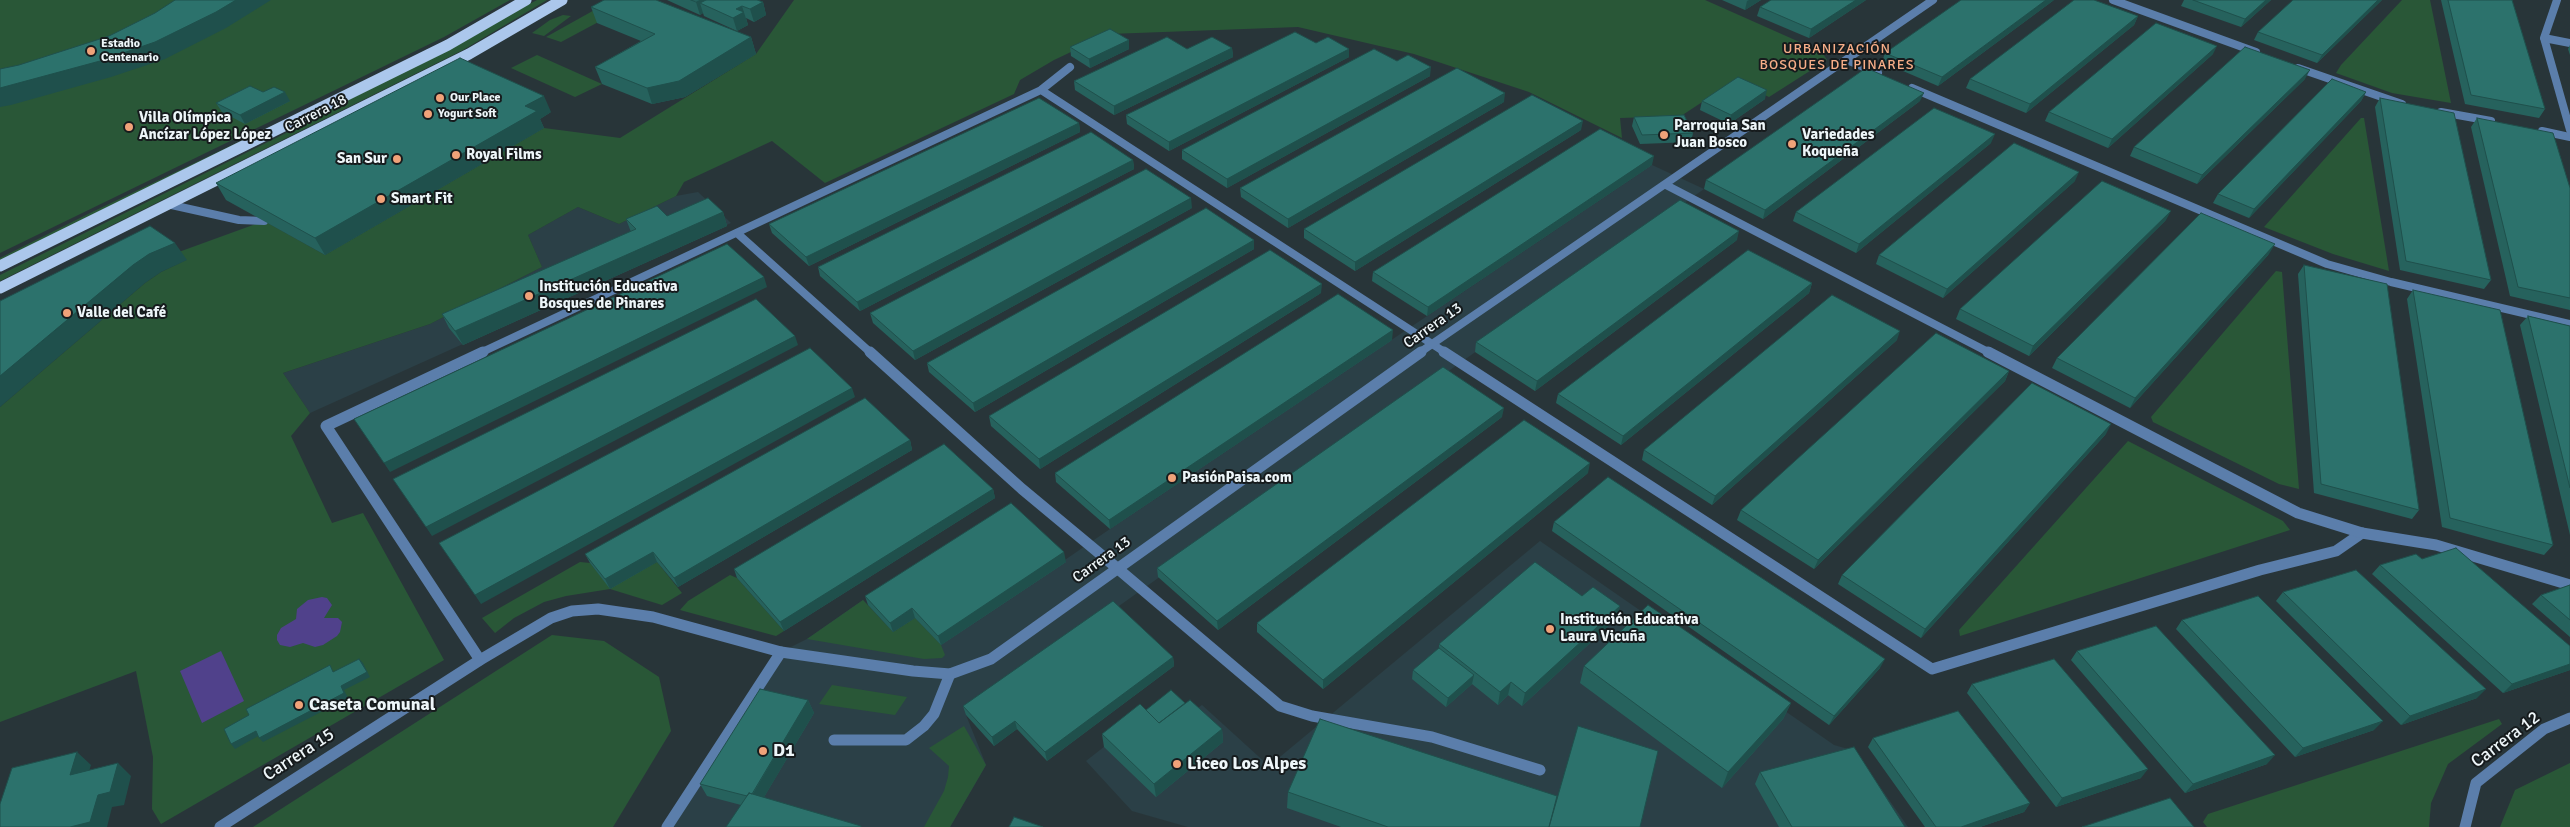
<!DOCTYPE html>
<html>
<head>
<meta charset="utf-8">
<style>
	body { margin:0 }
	canvas { display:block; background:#283539 }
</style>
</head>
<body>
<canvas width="2570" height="827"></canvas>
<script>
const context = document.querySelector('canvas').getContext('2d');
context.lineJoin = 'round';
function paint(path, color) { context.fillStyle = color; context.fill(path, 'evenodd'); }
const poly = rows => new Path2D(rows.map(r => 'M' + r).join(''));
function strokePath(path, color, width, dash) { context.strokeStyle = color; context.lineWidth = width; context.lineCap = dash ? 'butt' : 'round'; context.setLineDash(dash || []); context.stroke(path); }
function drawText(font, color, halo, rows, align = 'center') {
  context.font = font + ' Signika,sans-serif'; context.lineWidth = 4; context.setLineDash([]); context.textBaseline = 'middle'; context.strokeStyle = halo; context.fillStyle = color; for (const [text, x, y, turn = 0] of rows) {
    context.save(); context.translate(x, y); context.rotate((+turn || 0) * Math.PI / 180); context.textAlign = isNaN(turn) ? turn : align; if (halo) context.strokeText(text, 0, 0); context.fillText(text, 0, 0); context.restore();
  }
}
paint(poly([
	[1652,165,1704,189,966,715,986,765,950,827,667,827,781,652,807,639,863,600,893,632,915,618,941,645,1110,529],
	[698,192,731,223,310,413,283,373,430,324,542,267,528,235,578,207,619,224,676,196],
	[1540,541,1834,745,1855,751,1908,827,1188,827,1132,811,1086,761,1142,717,1191,713,1202,705,1269,766]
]), '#2b4047');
paint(poly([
	[0,0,510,0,444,37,0,253],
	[537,0,547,0,463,50,0,281,0,275,290,131],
	[794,0,1705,0,1822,52,1827,60,1769,97,1734,81,1681,116,1620,118,1622,138,1529,92,1414,54,1298,27,1109,34,1054,60,1020,80,1014,94,825,183,772,141,684,182,676,196,619,224,578,207,528,235,542,267,430,324,283,373,310,413,291,436,332,523,363,513,444,660,161,824,152,809,153,757,136,671,0,722,0,407,145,283,161,272,186,260,176,253,264,221,325,255,544,128,620,138,756,54],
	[2402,0,2430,0,2451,103,2392,93,2336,73,2341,65],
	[607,3,632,4,561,42,546,37],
	[563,15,571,16,544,36,532,33,550,20],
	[537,55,602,84,575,97,511,68],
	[301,112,0,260,0,258,88,214],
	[2361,118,2364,118,2389,271,2333,254,2264,227],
	[2276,271,2282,272,2299,489,2279,484,2153,422,2151,417],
	[2128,441,2283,521,2290,530,1960,636,1959,630],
	[580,562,590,563,610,588,657,562,682,593,662,605,610,589,566,596,544,602,514,618,495,633,482,618],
	[730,575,737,578,784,631,776,636,680,610,688,601],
	[863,600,893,632,915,618,941,645,945,655,942,658,924,659,807,639],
	[552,635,604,641,659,677,671,731,613,827,253,827],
	[832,685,907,697,895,715,819,704],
	[2499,719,2502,724,2448,764,2431,803,2429,827,2207,827,2203,822,2208,814],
	[964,726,986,765,950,827,924,827,944,791,948,777,949,766,929,748],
	[2570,763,2570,827,2500,827,2515,790]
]), '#295737');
paint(poly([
	[322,597,327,598,332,605,324,618,338,618,342,622,340,632,337,636,323,645,315,647,303,643,290,647,280,645,277,640,277,635,281,628,296,619,297,609,308,600],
	[221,651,244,701,202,723,180,671]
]), '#50418b');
strokePath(poly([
	[167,204,239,220,264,221]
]), '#5b7eab', 8);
strokePath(poly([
	[1117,568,1280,706,1312,716,1432,737,1540,770],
	[834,740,906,740,924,726,934,714,950,674]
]), '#5b7eab', 11);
strokePath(poly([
	[2113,0,2256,52],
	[1847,60,1878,73],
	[2298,68,2402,104],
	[1912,88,2327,264,2391,282,2570,324],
	[1041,90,1446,353],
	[2441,112,2491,121],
	[2542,131,2570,137],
	[737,233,871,353],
	[480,353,1041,90,1070,67]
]), '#5b7eab', 8);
strokePath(poly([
	[870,352,1022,489,1117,568],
	[1444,352,1932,669,2260,570,2336,551,2362,533],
	[480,660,326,426,483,352],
	[667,827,781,652],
	[2465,827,2476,783,2544,729,2570,718]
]), '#5b7eab', 11);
strokePath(poly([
	[2557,0,2544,38,2570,130],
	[2544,38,2570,43],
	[1666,185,1990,353],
	[1419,353,1933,0]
]), '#5b7eab', 8);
strokePath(poly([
	[1988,352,2298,513,2362,533,2436,545,2570,585],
	[220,827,480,660,551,618,572,611,598,609,653,617,781,652,913,671,950,674,991,659,1421,352]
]), '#5b7eab', 11);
strokePath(poly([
	[0,266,448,45,526,0],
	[0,288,469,54,562,0]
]), '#abc7ec', 11);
paint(poly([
	[667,0,757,0,763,2,766,15,754,22,746,18,748,25,737,31,704,16,703,13,700,15],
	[1722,0,1761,0,1745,10],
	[1866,0,1809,38,1757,16,1760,7],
	[2054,0,1938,86,1882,62,1885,53],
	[2184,0,2271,0,2241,27,2181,6],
	[2382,0,2317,63,2254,40,2258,32],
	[2441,0,2512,0,2545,109,2539,118,2465,104],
	[591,7,751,37,756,54,685,97,652,104,602,84,595,67,641,41,597,23],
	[2138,16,2134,25,2026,113,1966,88,1970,79],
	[1129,40,1129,49,1090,68,1071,56,1070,47],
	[1316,43,1349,49,1349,57,1169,151,1127,124,1126,115],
	[2570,45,2570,55,2568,49],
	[1232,48,1233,57,1114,115,1075,90,1074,81,1187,49],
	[2213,54,2108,148,2045,121,2049,112],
	[1397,61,1430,76,1227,188,1182,159,1182,150],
	[2305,79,2197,184,2130,156,2134,147],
	[263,92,290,101,245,124,222,112,216,103],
	[2366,92,2361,101,2249,218,2213,203,2218,194],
	[2380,98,2491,280,2484,289,2400,270,2375,107],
	[1765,99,1729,124,1700,110,1702,101],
	[1920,101,1763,219,1704,189,1706,180],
	[1504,102,1288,228,1241,197,1240,188],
	[551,112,540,119,544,128,325,255,226,200,216,183],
	[1634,117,1693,133,1691,142,1640,144,1632,126],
	[2477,118,2570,188,2570,310,2510,296,2471,127],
	[1079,123,1080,132,809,266,772,233,769,224],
	[1581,130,1355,271,1304,238,1304,229],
	[1991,143,1856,253,1793,221,1796,212],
	[1133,160,1134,169,860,311,820,276,818,267],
	[1652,165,1427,316,1372,281,1373,272],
	[2075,181,1943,298,1876,264,1879,255],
	[1192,208,915,360,873,323,870,313],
	[723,212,727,226,463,345,449,328,442,314,631,232,626,219],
	[2166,220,2029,356,1956,319,1960,309],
	[1254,240,1254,249,975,412,929,372,927,363],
	[1737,240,1535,391,1475,352,1476,342],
	[2269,254,2130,408,2052,368,2057,358],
	[2304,265,2419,510,2412,519,2314,493,2298,274],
	[1812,283,1809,293,1621,445,1556,403,1558,394],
	[2413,290,2553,545,2544,555,2442,527,2407,299],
	[1321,293,1040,469,991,426,989,416],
	[2528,316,2570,326,2570,535,2520,325],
	[1392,340,1110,529,1056,482,1055,473],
	[1897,340,1712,505,1642,460,1644,450],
	[2009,371,2005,381,1814,569,1737,520,1741,510],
	[1502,417,1218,630,1158,577,1157,568],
	[2106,434,1921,638,1838,584,1842,575],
	[910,440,912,450,678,587,657,562,610,589,590,563,585,554],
	[1588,473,1323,689,1257,632,1257,623],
	[993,489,995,498,784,631,737,578,734,569],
	[1554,522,1880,668,1829,725,1552,531],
	[1066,562,941,645,915,618,893,632,868,605,865,596],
	[2380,565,2570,646,2570,670,2503,693,2372,574],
	[2570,585,2570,637,2532,604,2541,595],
	[2283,592,2477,698,2401,725,2276,601],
	[1620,606,1616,619,1522,706,1508,695,1498,705,1472,684,1446,707,1412,679,1413,670,1439,648,1439,644],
	[2182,620,2374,730,2295,757,2176,629],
	[2077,651,2267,764,2185,793,2071,660],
	[1173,657,1174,666,1047,761,1017,729,994,746,966,715,963,706],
	[1584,666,1791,703,1783,719,1722,788,1580,683],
	[1972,684,2141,778,2056,807,1967,693],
	[808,700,814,713,764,797,741,805,707,796,700,784],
	[1185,703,1222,729,1223,742,1156,797,1104,747,1102,734,1146,710],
	[1873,738,2030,803,2024,812,1980,827,1925,827,1868,747],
	[1760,772,1905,827,1779,827,1755,784],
	[1288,792,1549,827,1341,827,1287,808]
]), '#26625d');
paint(poly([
	[236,0,271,0,226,28,165,59,111,77,11,105,0,107,0,88],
	[701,0,707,0,700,3,703,13,700,15,696,2],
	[1749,0,1761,0,1745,10,1747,1],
	[1856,0,1866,0,1809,38,1811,29],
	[2046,0,2054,0,1938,86,1942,77],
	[2266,0,2271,0,2241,27,2245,19],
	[2378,0,2382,0,2317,63,2322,55],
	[763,2,766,15,754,22,750,9],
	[742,6,748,25,737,31,733,18,736,9],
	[2138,16,2134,25,2026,113,2030,104],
	[751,37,756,54,685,97,652,104,647,88],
	[1129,40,1129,49,1090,68,1089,59],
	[2217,46,2213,54,2108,148,2112,139],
	[1232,48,1233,57,1114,115,1114,106],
	[1349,49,1349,57,1169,151,1169,142],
	[1431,67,1430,76,1227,188,1227,179],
	[2310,70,2305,79,2197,184,2202,175],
	[1767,90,1765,99,1729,124,1731,115],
	[285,92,290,101,245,124,240,115],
	[2366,92,2361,101,2249,218,2254,209],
	[1505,93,1504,102,1288,228,1288,219],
	[1924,93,1920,101,1763,219,1765,210],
	[544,96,551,112,540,119,544,128,325,255,315,238,525,106],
	[1583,121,1581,130,1355,271,1355,262],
	[1079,123,1080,132,809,266,806,257],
	[1995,134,1991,143,1856,253,1859,244],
	[1654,156,1652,165,1427,316,1428,307],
	[1133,160,1134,169,860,311,857,302],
	[2079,172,2075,181,1943,298,1947,289],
	[1191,198,1192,208,915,360,913,351],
	[2171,211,2166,220,2029,356,2033,346],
	[723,212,727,226,463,345,455,331],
	[1739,231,1737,240,1535,391,1537,381],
	[1254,240,1254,249,975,412,973,403],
	[175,243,187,260,161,272,145,283,0,407,0,376,133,265,149,254],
	[2275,244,2269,254,2130,408,2135,398],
	[764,277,767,287,390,472,384,463],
	[1812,283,1809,293,1621,445,1623,436],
	[1322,284,1321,293,1040,469,1039,459],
	[1393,330,1392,340,1110,529,1109,520],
	[1900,331,1897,340,1712,505,1715,496],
	[795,336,798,345,432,536,426,527],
	[2009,371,2005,381,1814,569,1818,560],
	[852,388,855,397,481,604,475,595],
	[1504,408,1502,417,1218,630,1217,621],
	[2111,424,2106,434,1921,638,1925,629],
	[910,440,912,450,678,587,674,578],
	[1590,463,1588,473,1323,689,1323,680],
	[993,489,995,498,784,631,780,622],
	[653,552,657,562,610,589,605,579],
	[1064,552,1066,562,941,645,938,636],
	[1620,606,1616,619,1522,706,1525,693],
	[912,608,915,618,893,632,890,623],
	[1173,657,1174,666,1047,761,1045,752],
	[359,659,363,663,370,677,344,690,348,698,263,742,259,738,341,686],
	[1885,659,1880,668,1829,725,1834,716],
	[2570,664,2570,670,2503,693,2512,684],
	[1474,675,1472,684,1446,707,1448,698],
	[1511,682,1508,695,1498,705,1500,692],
	[2486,689,2477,698,2401,725,2410,716],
	[808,700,814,713,757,809,751,797],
	[1791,703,1783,719,1722,788,1728,772],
	[1015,721,1017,729,994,746,992,737],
	[2383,721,2374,730,2295,757,2303,748],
	[1222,729,1223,742,1156,797,1154,784],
	[256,731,260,735,235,749,231,744],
	[77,752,91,765,84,787,70,775],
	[2275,755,2267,764,2185,793,2193,784],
	[118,763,131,776,124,805,112,807,107,827,70,827,98,795],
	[2148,769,2141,778,2056,807,2062,798],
	[2030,803,2024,812,1980,827,1961,827]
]), '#1f504c');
const building = poly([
	[175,0,236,0,216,12,155,42,100,61,0,88,0,69,19,65,109,36,155,13,175,0],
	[604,0,656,0,751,37,679,81,647,88,595,67,655,34,591,7,604,0],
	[691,0,701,0,696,2,691,0],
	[706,0,757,0,763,2,750,9,742,6,736,9,744,12,733,18,700,3,706,0],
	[1771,0,1856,0,1811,29,1760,7,1771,0],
	[1961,0,2046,0,1942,77,1885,53,1961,0],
	[2074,0,2094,0,2138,16,2030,104,1970,79,2074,0],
	[2193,0,2266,0,2245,19,2193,0],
	[2293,0,2378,0,2322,55,2258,32,2293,0],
	[2448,0,2512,0,2545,109,2471,95,2448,0],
	[2156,23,2217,46,2112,139,2049,112,2156,23],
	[1110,29,1129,40,1089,59,1070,47,1110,29],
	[1295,32,1316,43,1328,37,1349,49,1169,142,1126,115,1295,32],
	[1167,37,1187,49,1212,37,1232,48,1114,106,1074,81,1167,37],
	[2245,47,2310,70,2202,175,2134,147,2245,47],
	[1374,49,1397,61,1408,55,1431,67,1227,179,1182,150,1374,49],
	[460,58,544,96,525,106,537,111,315,238,216,183,460,58],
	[1457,68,1505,93,1288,219,1240,188,1457,68],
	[1866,68,1924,93,1765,210,1706,180,1866,68],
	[1738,77,1767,90,1731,115,1702,101,1738,77],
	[2332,79,2366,92,2254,209,2218,194,2332,79],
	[250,86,263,92,274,87,285,92,240,115,216,103,250,86],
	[1532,95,1583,121,1355,262,1304,229,1532,95],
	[1039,98,1079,123,806,257,769,224,1039,98],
	[2380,98,2454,113,2491,280,2406,261,2380,98],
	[1934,108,1995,134,1859,244,1796,212,1934,108],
	[1684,115,1693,133,1642,135,1634,117,1684,115],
	[2477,118,2553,133,2570,188,2570,298,2518,287,2477,118],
	[1600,129,1654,156,1428,307,1373,272,1600,129],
	[1091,132,1133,160,857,302,818,267,1091,132],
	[2014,143,2079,172,1947,289,1879,255,2014,143],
	[1146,169,1191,198,913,351,870,313,1146,169],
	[2102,181,2171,211,2033,346,1960,309,2102,181],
	[708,198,723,212,455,331,442,314,636,229,626,219,657,206,667,216,708,198],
	[1680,200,1739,231,1537,381,1476,342,1680,200],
	[1206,208,1254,240,973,403,927,363,1206,208],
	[2201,213,2275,244,2135,398,2057,358,2201,213],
	[150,226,175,243,149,254,133,265,0,376,0,301,150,226],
	[727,244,764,277,384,463,354,419,727,244],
	[1270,250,1322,284,1039,459,989,416,1270,250],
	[1748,250,1812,283,1623,436,1558,394,1748,250],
	[2304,265,2387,284,2419,510,2321,484,2304,265],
	[2413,290,2500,310,2553,545,2450,518,2413,290],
	[1338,294,1393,330,1109,520,1055,473,1338,294],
	[1832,295,1900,331,1715,496,1644,450,1832,295],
	[756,299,795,336,426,527,393,479,756,299],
	[2528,316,2570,326,2570,488,2528,316],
	[1936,333,2009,371,1818,560,1741,510,1936,333],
	[810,348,852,388,475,595,439,543,810,348],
	[1443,367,1504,408,1217,621,1157,568,1443,367],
	[2032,383,2111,424,1925,629,1842,575,2032,383],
	[865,398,910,440,674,578,653,552,605,579,585,554,865,398],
	[1524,420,1590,463,1323,680,1257,623,1524,420],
	[944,444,993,489,780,622,734,569,944,444],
	[1608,477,1885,659,1834,716,1554,522,1608,477],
	[1011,503,1064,552,938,636,912,608,890,623,865,596,1011,503],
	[2456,548,2570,646,2570,664,2512,684,2380,565,2416,554,2422,559,2456,548],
	[1535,562,1582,596,1593,587,1620,606,1525,693,1511,682,1500,692,1439,644,1535,562],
	[2356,570,2486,689,2410,716,2283,592,2356,570],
	[2570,585,2570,620,2541,595,2570,585],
	[2258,596,2383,721,2303,748,2182,620,2258,596],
	[1113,601,1173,657,1045,752,1015,721,992,737,963,706,1113,601],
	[1648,605,1791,703,1728,772,1584,666,1648,605],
	[2156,626,2275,755,2193,784,2077,651,2156,626],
	[1439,648,1474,675,1448,698,1413,670,1439,648],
	[359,659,367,672,341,686,344,693,259,738,256,731,231,744,224,729,249,715,246,709,330,665,333,672,359,659],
	[2054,659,2148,769,2062,798,1972,684,2054,659],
	[760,689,808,700,752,794,749,793,747,796,700,784,760,689],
	[1171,690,1185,703,1159,723,1146,710,1171,690],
	[1190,700,1222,729,1154,784,1102,734,1140,704,1159,723,1190,700],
	[1958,711,2030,803,1961,827,1936,827,1873,738,1958,711],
	[1320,719,1557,796,1549,827,1388,827,1288,792,1320,719],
	[1578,726,1658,751,1640,827,1549,827,1578,726],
	[1854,747,1905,827,1792,827,1760,772,1854,747],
	[77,752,70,775,118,763,110,792,98,795,90,822,70,827,0,827,0,804,12,768,77,752],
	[749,793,861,826,861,827,726,827,749,793],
	[2170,798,2194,827,2082,827,2170,798],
	[1014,817,1043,827,1009,827,1014,817]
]);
paint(building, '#2c726c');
strokePath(building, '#1f504c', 1);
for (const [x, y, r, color] of [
	[91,51,5,"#f0a279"],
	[440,98,5,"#f0a279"],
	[428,114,5,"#f0a279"],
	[129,127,5,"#f0a279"],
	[1664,135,5,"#f0a279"],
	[1792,144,5,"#f0a279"],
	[456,155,5,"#f0a279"],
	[397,159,5,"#f0a279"],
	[381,199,5,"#f0a279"],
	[529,296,5,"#f0a279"],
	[67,313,5,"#f0a279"],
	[1172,478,5,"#f0a279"],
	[1550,629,5,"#f0a279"],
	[299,705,5,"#f0a279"],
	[763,751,5,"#f0a279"],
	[1177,764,5,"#f0a279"]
]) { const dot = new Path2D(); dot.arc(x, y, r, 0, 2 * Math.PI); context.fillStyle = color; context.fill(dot); strokePath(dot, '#161b1d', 2); }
drawText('bold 12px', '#eef6f9', '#161b1d', [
	["Estadio",101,44],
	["Centenario",101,58],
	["Our Place",450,98],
	["Yogurt Soft",438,114]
], 'left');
context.letterSpacing = '1px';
drawText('14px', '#f7ae88', '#161b1d', [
	["URBANIZACIÓN",1837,49],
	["BOSQUES DE PINARES",1837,65]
]);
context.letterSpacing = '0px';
drawText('15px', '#eef6f9', '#161b1d', [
	["Carrera 18",316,114,-27],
	["Carrera 13",1433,326,-35],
	["Carrera 13",1102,560,-36]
]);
drawText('bold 15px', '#eef6f9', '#161b1d', [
	["Villa Olímpica",139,118],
	["Ancízar López López",139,135],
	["Parroquia San",1674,126],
	["Juan Bosco",1674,143],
	["Variedades",1802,135],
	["Koqueña",1802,152],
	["Royal Films",466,155],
	["San Sur",387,159,"right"],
	["Smart Fit",391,199],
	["Institución Educativa",539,287],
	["Bosques de Pinares",539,304],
	["Valle del Café",77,313],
	["PasiónPaisa.com",1182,478],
	["Institución Educativa",1560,620],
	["Laura Vicuña",1560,637]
], 'left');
drawText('bold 18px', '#eef6f9', '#161b1d', [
	["Caseta Comunal",309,705],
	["D1",773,751],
	["Liceo Los Alpes",1187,764]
], 'left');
drawText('18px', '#eef6f9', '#161b1d', [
	["Carrera 12",2506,740,-37],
	["Carrera 15",299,755,-33]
]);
</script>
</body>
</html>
